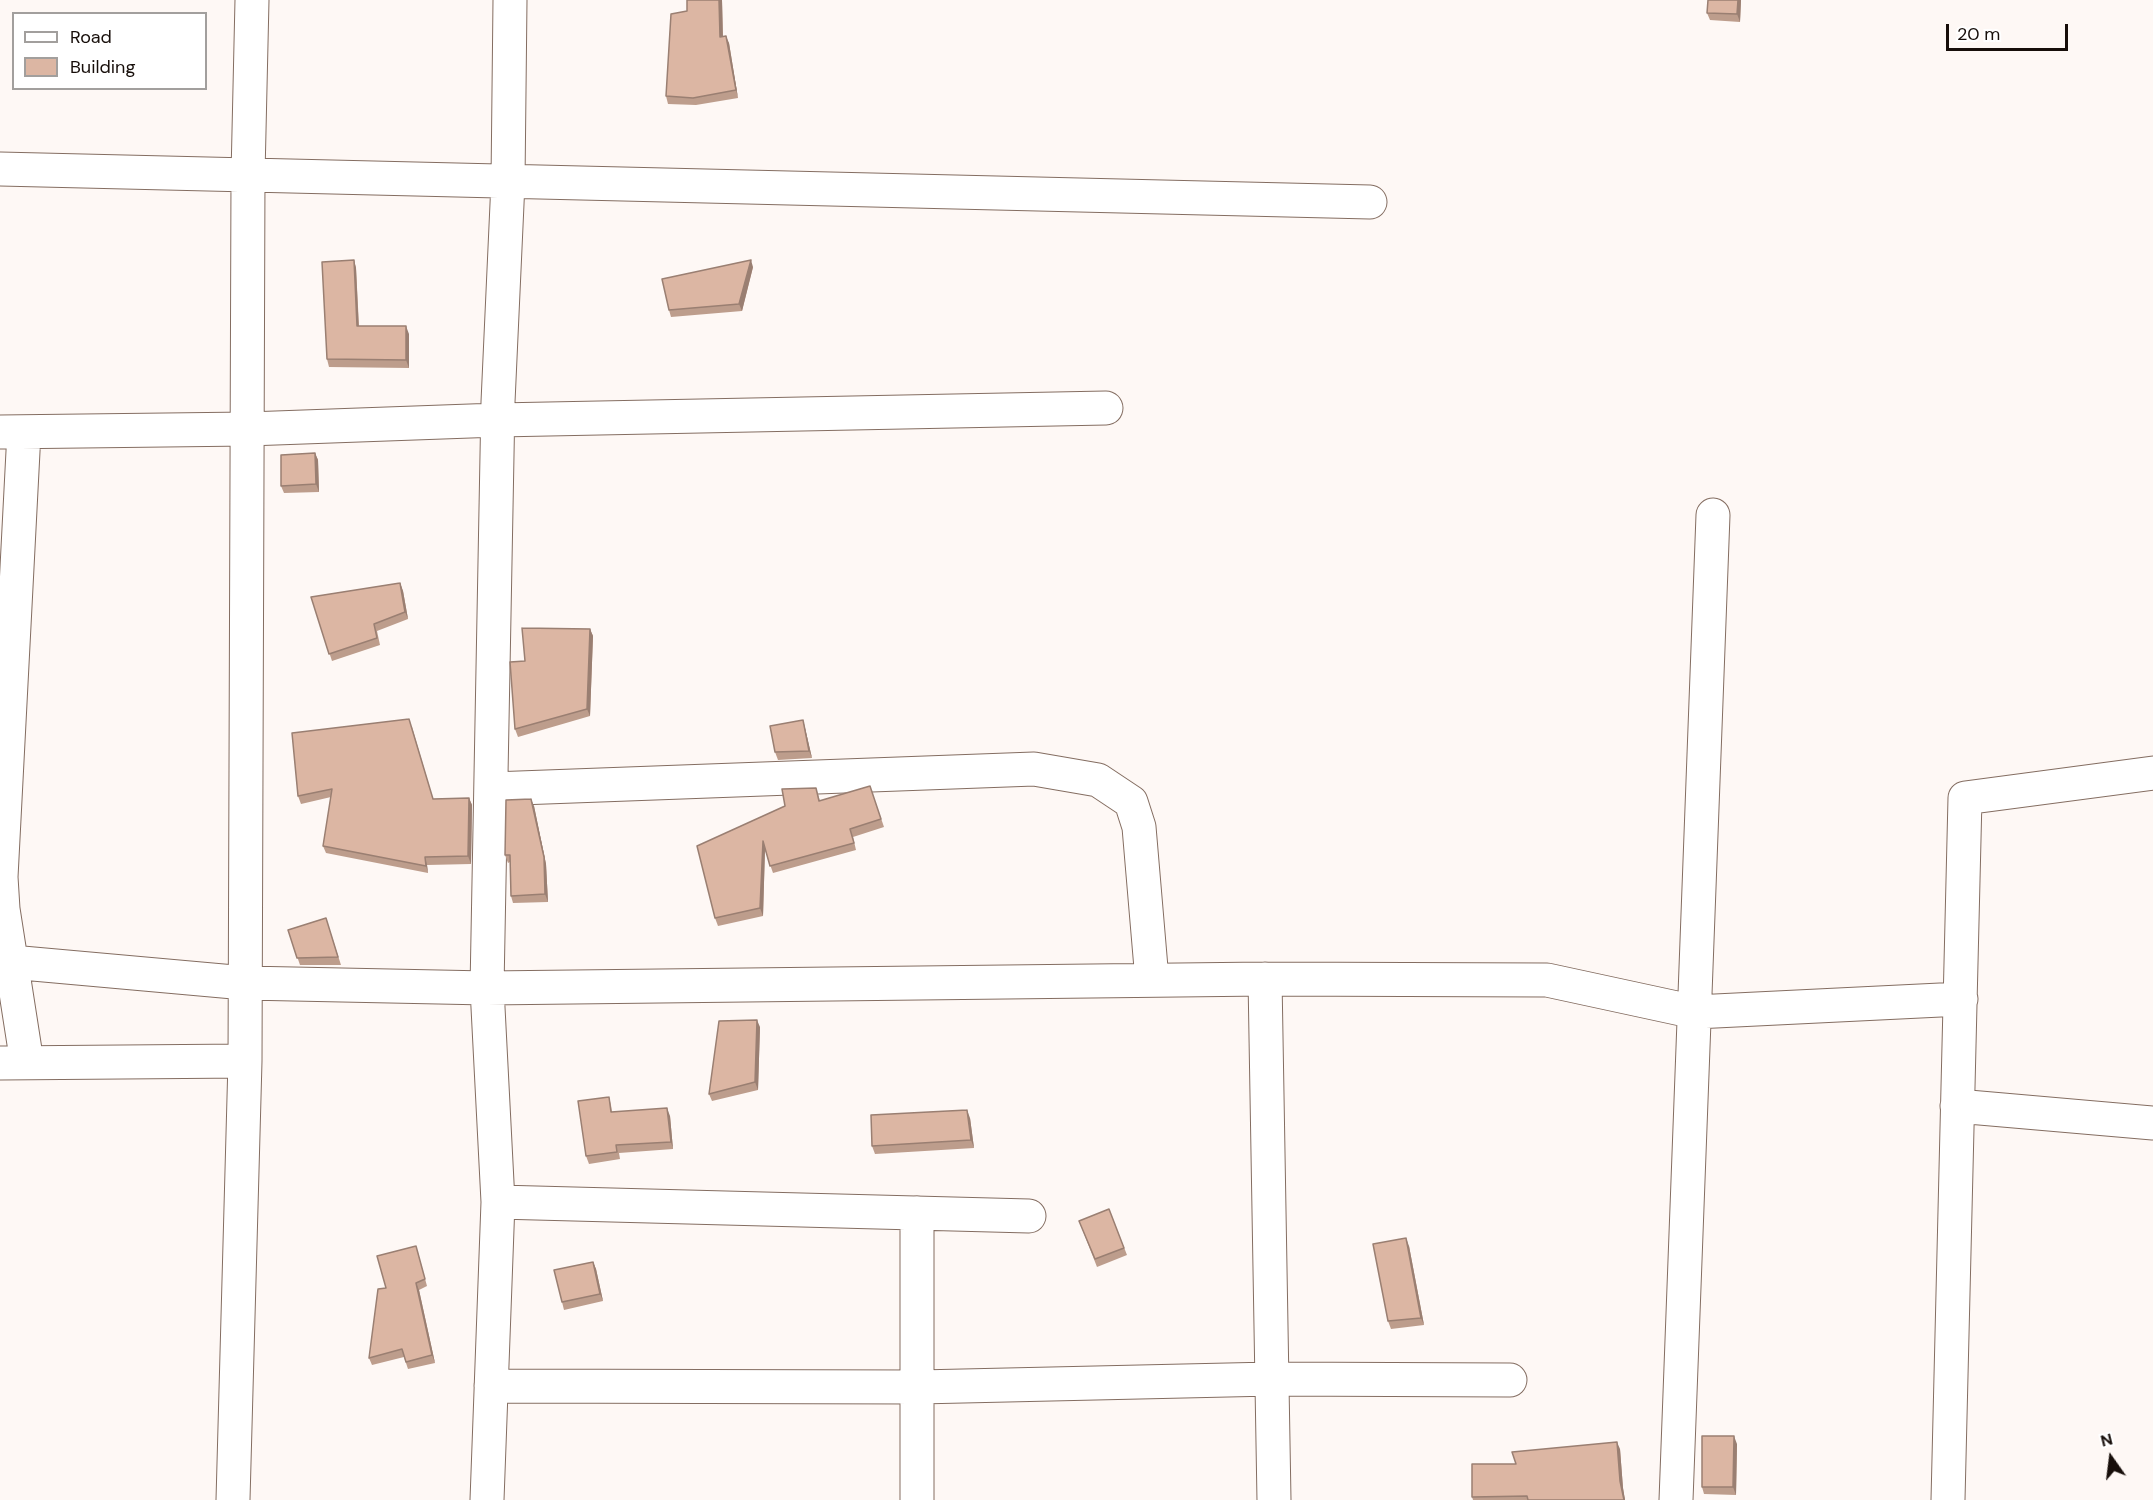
<!DOCTYPE html>
<html>
<head>
<meta charset="utf-8">
<style>
	body { margin:0 }
	#map { position:relative; width:2153px; height:1500px; overflow:hidden; background:#fef8f5; font-family:"DM Sans",sans-serif }
	canvas { display:block }
	.legend { position:absolute; left:12px; top:12px; width:195px; height:78px; box-sizing:border-box; background:#fff; border:2px solid #a29f9d; margin:0; padding:8px 10px; list-style:none; font-size:18px; color:#170e0a }
	.legend li { display:flex; align-items:center; gap:12px; height:30px }
	.legend b { width:30px; border:2px solid #a29f9d }
	.north { position:absolute; left:2081px; top:1428px; width:60px; height:60px; -webkit-text-stroke:4px #fff; paint-order:stroke; rotate:346deg; font-size:16px; font-weight:700; line-height:24px; text-align:center; color:#170e0a }
	.north::after { content:''; display:block; margin:auto; width:21px; height:27px; background:#170e0a; clip-path:polygon(50% 0,100% 100%,50% 72%,0 100%) }
	.scale { position:absolute; left:1946px; top:24px; width:122px; height:27px; box-sizing:border-box; border:3px solid #170e0a; border-top:0; padding-left:8px; font-size:18px; line-height:21px; white-space:nowrap; color:#170e0a; -webkit-text-stroke:4px #fff; paint-order:stroke }
</style>
</head>
<body>
<div id="map">
<canvas width="2153" height="1500"></canvas>
<ul class="legend">
<li><b style="height:8px;background:#fff"></b>Road</li>
<li><b style="height:16px;background:#dcb6a3"></b>Building</li>
</ul>
<div class="north">N</div>
<div class="scale">20 m</div>
</div>
<script>
const context = document.querySelector('canvas').getContext('2d');
context.lineJoin = 'round';
const poly = rows => new Path2D(rows.map(r => 'M' + r).join(''));
function strokePath(path, color, width, dash) { context.strokeStyle = color; context.lineWidth = width; context.lineCap = dash ? 'butt' : 'round'; context.setLineDash(dash || []); context.stroke(path); }
function paint(path, color) { context.fillStyle = color; context.fill(path, 'evenodd'); }
const minor = poly([
	[0,169,1370,202],
	[0,432,248,429,498,420,1106,408],
	[24,432,1,877,3,909,27,1063],
	[492,789,1034,769,1098,780,1131,802,1139,827,1152,980],
	[11,962,245,983,487,988,1265,979,1547,980,1695,1012,1961,999],
	[1265,979,1274,1500],
	[0,1063,245,1061],
	[1957,1106,2153,1123],
	[498,1202,1029,1216],
	[917,1213,917,1500],
	[491,1386,919,1387,1272,1379,1510,1380],
	[233,1500,245,1061,248,175,252,0],
	[487,1500,498,1202,487,988,498,402,508,182,510,0],
	[1676,1500,1713,515],
	[1948,1500,1965,798,2153,773]
]);
strokePath(minor, '#846d61', 35);
strokePath(minor, '#fff', 33);
paint(poly([
	[687,0,722,0,723,36,729,43,738,98,696,105,668,104,666,96,687,11],
	[1741,0,1740,22,1710,20,1707,13],
	[354,260,356,268,359,326,409,334,409,368,329,367,327,359],
	[753,267,742,311,671,317,669,310],
	[315,453,318,460,319,492,284,493,281,486],
	[400,583,403,591,408,619,377,631,380,645,332,661,311,597],
	[590,629,593,636,590,716,518,737,515,729,525,661],
	[803,720,805,728,812,758,778,760,775,752],
	[412,727,433,799,469,798,472,805,471,864,427,865,428,873,326,853,323,846,331,797,301,804,298,796],
	[870,786,884,827,853,837,856,850,773,873,765,850,763,916,718,926,715,918,785,806,816,788,820,801],
	[534,806,546,864,548,902,513,903,511,896,510,862,508,863,505,855],
	[326,918,341,965,300,965,288,930],
	[760,1027,758,1090,712,1101,709,1094],
	[609,1097,611,1105,612,1112,670,1116,673,1149,619,1153,620,1159,589,1164,586,1156],
	[970,1118,974,1148,875,1154,872,1146],
	[1109,1209,1127,1255,1097,1267,1079,1221],
	[1409,1246,1424,1325,1391,1329,1388,1321],
	[418,1253,427,1286,419,1290,435,1363,408,1369,404,1357,372,1365,369,1358,386,1288],
	[593,1262,596,1269,603,1301,564,1310,562,1302],
	[1737,1444,1736,1495,1704,1494,1702,1487],
	[1620,1449,1623,1488,1625,1500,1473,1500,1472,1497,1516,1464]
]), '#bd9d8c');
paint(poly([
	[719,0,722,0,723,44,720,37],
	[1738,0,1741,0,1740,22,1737,14],
	[726,36,729,43,738,98,736,90],
	[354,260,356,268,359,333,357,326],
	[751,260,753,267,742,311,739,304],
	[406,326,409,334,409,368,406,360],
	[315,453,318,460,319,492,316,484],
	[400,583,403,591,408,619,405,612],
	[590,629,593,636,590,716,587,709],
	[803,720,805,728,812,758,809,751],
	[469,798,472,805,471,864,468,856],
	[531,799,534,806,546,864,548,902,545,894],
	[763,841,765,848,763,916,760,908],
	[425,857,427,865,428,873,426,866],
	[757,1020,760,1027,758,1090,755,1082],
	[667,1108,670,1116,673,1149,671,1142],
	[967,1110,970,1118,974,1148,971,1140],
	[1406,1238,1409,1246,1424,1325,1421,1318],
	[593,1262,596,1269,603,1301,600,1294],
	[416,1283,419,1290,435,1363,432,1355],
	[1734,1436,1737,1444,1736,1495,1733,1487],
	[1617,1442,1620,1449,1623,1488,1625,1500,1624,1500,1620,1481]
]), '#9a7f72');
const building = poly([
	[687,0,719,0,720,37,726,36,736,90,693,98,666,96,671,14,687,11,687,0],
	[1708,0,1738,0,1737,14,1707,13,1708,0],
	[354,260,357,326,406,326,406,360,327,359,322,262,354,260],
	[751,260,739,304,669,310,662,279,751,260],
	[315,453,316,484,281,486,281,455,315,453],
	[400,583,405,612,374,624,377,638,329,654,311,597,400,583],
	[522,628,590,629,587,709,515,729,510,662,525,661,522,628],
	[409,719,433,799,469,798,468,856,425,857,426,866,323,846,332,789,298,796,292,733,409,719],
	[803,720,809,751,775,752,770,726,803,720],
	[870,786,881,819,850,829,854,843,770,866,763,841,760,908,715,918,697,846,785,806,782,789,816,788,819,801,870,786],
	[531,799,544,857,545,894,511,896,510,855,505,855,506,800,531,799],
	[326,918,338,957,297,958,288,930,326,918],
	[757,1020,755,1082,709,1094,719,1021,757,1020],
	[609,1097,611,1112,667,1108,671,1142,616,1145,617,1152,586,1156,578,1101,609,1097],
	[967,1110,971,1140,872,1146,871,1115,967,1110],
	[1109,1209,1124,1248,1095,1259,1079,1221,1109,1209],
	[1406,1238,1421,1318,1388,1321,1373,1244,1406,1238],
	[416,1246,425,1279,416,1283,432,1355,406,1362,402,1349,369,1358,378,1289,386,1288,377,1256,416,1246],
	[593,1262,600,1294,562,1302,554,1270,593,1262],
	[1702,1436,1734,1436,1733,1487,1702,1487,1702,1436],
	[1617,1442,1620,1481,1624,1500,1528,1500,1527,1496,1472,1497,1472,1464,1516,1464,1512,1452,1617,1442]
]);
paint(building, '#dcb6a3');
strokePath(building, '#9a7f72', 1.5);
</script>
</body>
</html>
